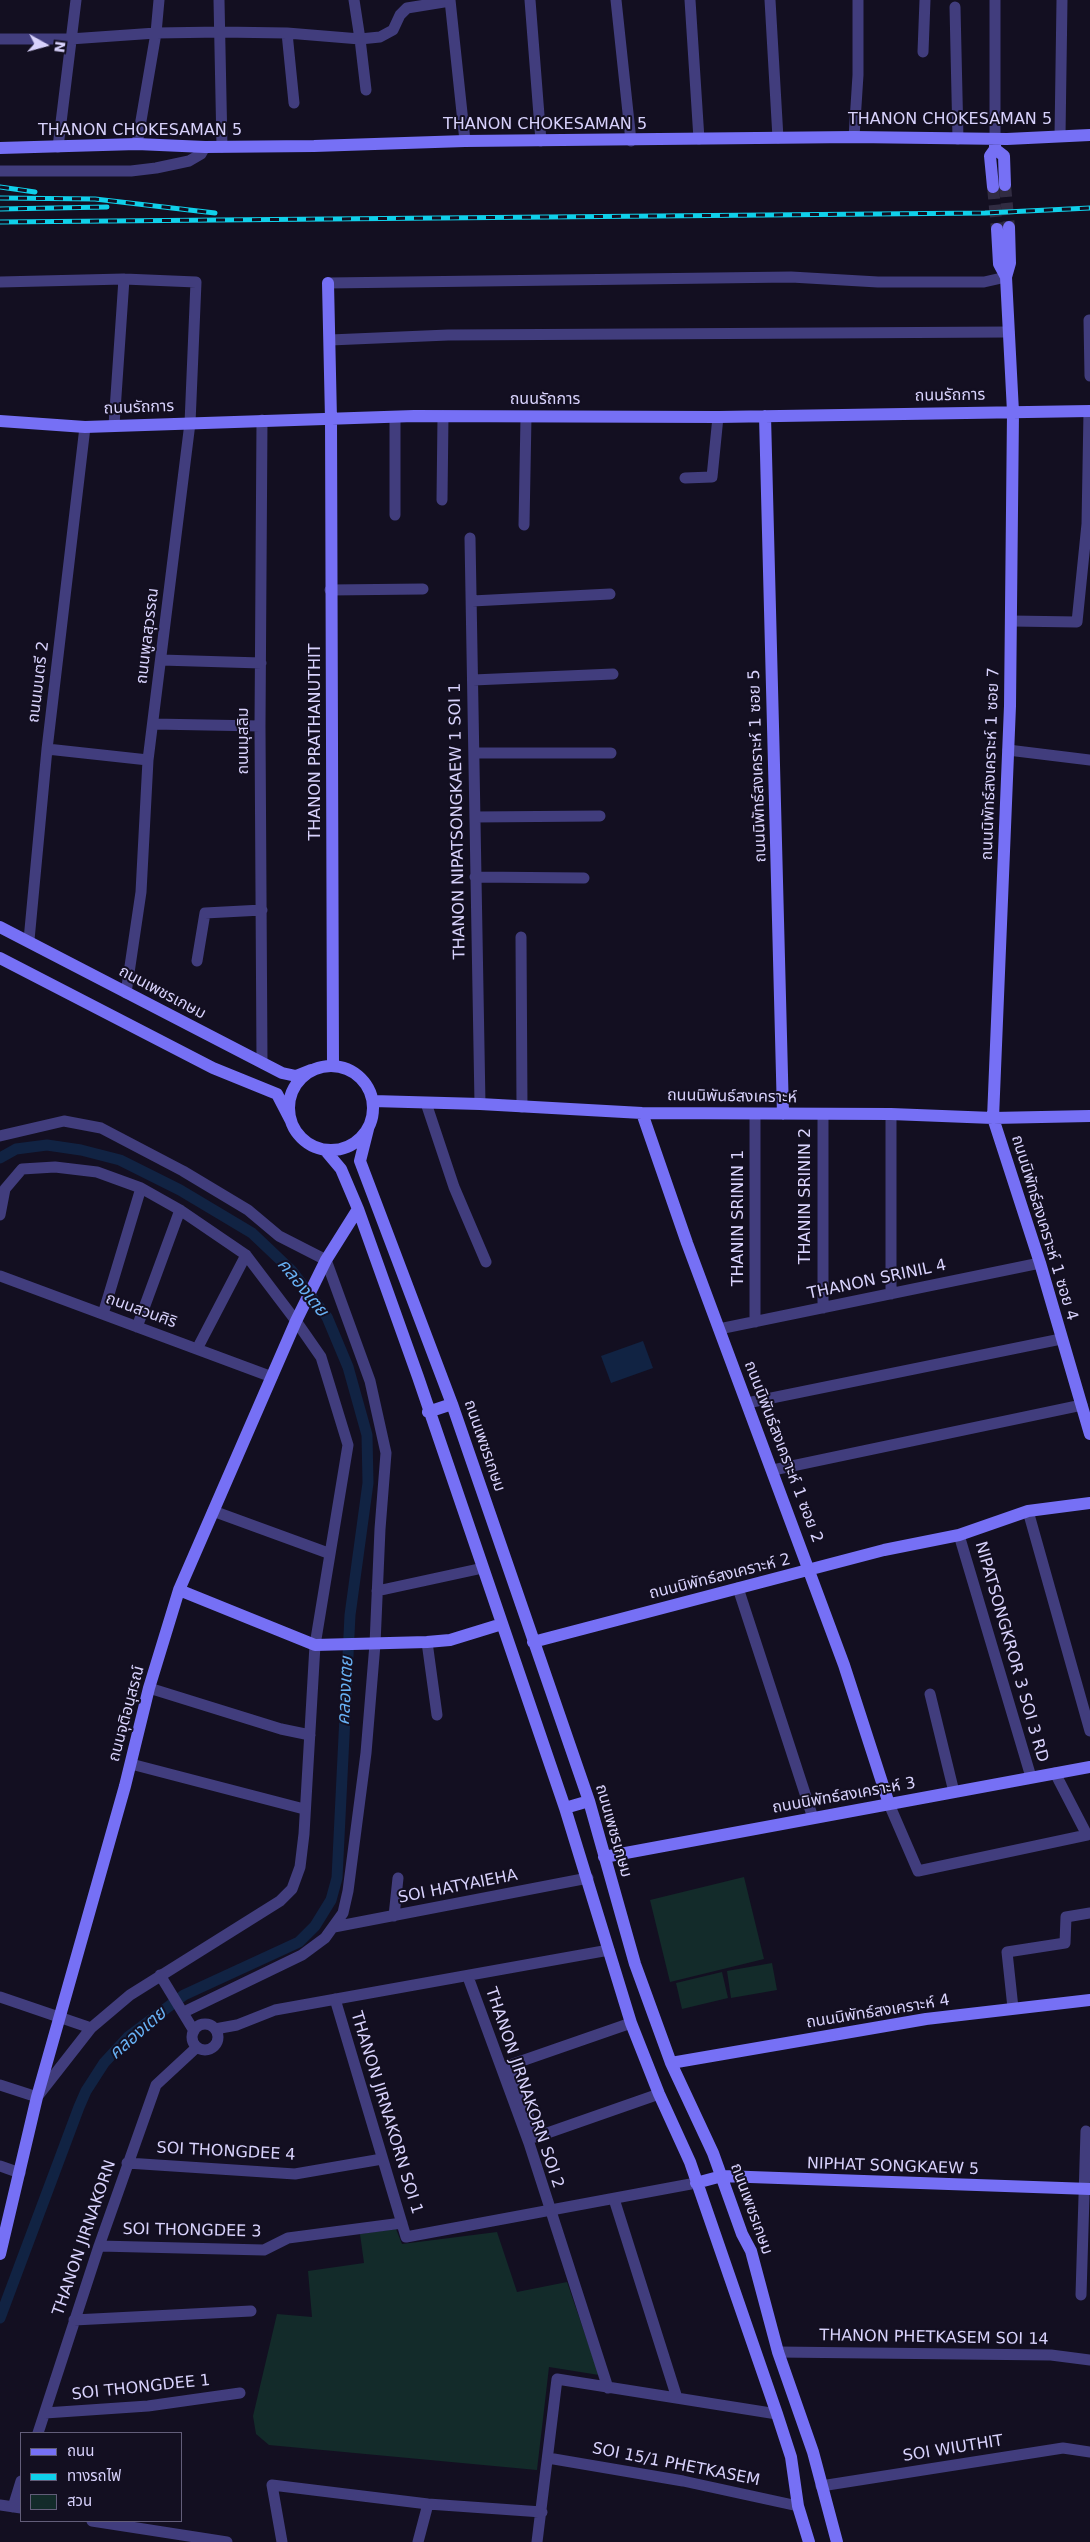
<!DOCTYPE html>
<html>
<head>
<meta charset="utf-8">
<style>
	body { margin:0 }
	#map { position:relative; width:1090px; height:2542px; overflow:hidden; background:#130f21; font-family:"DejaVu Sans","Noto Sans Thai",sans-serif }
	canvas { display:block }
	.legend { position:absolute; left:20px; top:2432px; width:162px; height:90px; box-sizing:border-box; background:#130f21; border:1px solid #625d79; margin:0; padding:6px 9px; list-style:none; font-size:15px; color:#d8d2fc }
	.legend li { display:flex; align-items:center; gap:10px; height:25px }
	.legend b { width:25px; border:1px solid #625d79 }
	.north { position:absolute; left:20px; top:20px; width:50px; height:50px; -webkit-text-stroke:4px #130f21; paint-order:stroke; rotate:97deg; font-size:14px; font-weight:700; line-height:20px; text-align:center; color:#d8d2fc }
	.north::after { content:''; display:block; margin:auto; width:18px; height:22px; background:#d8d2fc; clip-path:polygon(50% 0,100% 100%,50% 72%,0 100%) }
</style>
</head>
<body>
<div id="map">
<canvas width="1090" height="2542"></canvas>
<ul class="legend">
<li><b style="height:6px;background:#7670f5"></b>ถนน</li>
<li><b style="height:6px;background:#10d0ea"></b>ทางรถไฟ</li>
<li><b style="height:14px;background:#132b2a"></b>สวน</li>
</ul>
<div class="north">N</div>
</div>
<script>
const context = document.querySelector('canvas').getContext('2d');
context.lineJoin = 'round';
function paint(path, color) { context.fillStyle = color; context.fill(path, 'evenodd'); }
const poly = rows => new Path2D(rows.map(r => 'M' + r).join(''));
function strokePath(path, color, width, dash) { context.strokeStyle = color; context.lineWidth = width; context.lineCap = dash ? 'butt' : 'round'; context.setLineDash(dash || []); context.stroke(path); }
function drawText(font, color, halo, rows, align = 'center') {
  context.font = font + ' "DejaVu Sans","Noto Sans Thai",sans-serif'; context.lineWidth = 4; context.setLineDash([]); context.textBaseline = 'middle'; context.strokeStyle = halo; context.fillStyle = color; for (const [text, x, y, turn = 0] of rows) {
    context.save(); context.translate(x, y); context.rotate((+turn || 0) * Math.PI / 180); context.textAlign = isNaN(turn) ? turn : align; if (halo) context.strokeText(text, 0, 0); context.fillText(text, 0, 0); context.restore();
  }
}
paint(poly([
	[744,1877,764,1959,670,1982,650,1900],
	[772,1963,777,1990,731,1998,727,1971],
	[722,1972,728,1998,682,2009,676,1983],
	[396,2229,402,2244,497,2232,517,2292,567,2282,599,2375,549,2367,537,2470,269,2445,256,2434,253,2416,277,2314,312,2317,308,2271,364,2263,360,2234]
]), '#132b2a');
paint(poly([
	[643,1341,653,1368,611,1383,601,1356]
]), '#112343');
strokePath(poly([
	[0,1158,16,1149,47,1145,81,1150,120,1160,180,1190,252,1233,292,1271,327,1317,348,1367,367,1435,368,1483,350,1615,337,1878,331,1900,315,1926,299,1942,184,1995,128,2037,104,2063,86,2091,79,2107,0,2318]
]), '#112343', 11);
strokePath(poly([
	[1005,185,1009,227],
	[993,187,997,229]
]), '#312c42', 12, [12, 6]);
strokePath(poly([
	[219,0,222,147],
	[450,0,465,141],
	[530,0,541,141],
	[616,0,631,141],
	[690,0,699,139],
	[770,0,778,138],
	[995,0,995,139],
	[955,7,958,139],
	[287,33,294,103],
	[0,39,70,39,156,33,221,32,287,33,360,39,354,0],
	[923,52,925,0],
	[366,90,360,39,380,37,393,30,400,15,407,8,450,1],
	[1060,136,1062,0],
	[854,137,858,75,858,0],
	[137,144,156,33,159,0],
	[58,147,76,0],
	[0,171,131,171,156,168,189,161,201,154,205,147],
	[0,282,124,279,196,282,190,423,148,760,141,892,126,993],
	[328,283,791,277,878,282,984,282,1006,277],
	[1089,320,1090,376],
	[330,340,448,335,1009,332],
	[114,425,124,279],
	[685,478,712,477,718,417],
	[442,500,443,416],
	[395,515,395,417],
	[524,525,526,417],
	[470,538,480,1104],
	[330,590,423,589],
	[472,601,610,594],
	[1012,621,1077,622,1087,524,1089,411],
	[161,660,261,663],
	[473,680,613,674],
	[153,724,260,726],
	[47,749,148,760],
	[1008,750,1090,760],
	[475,753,611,753],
	[475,817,600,816],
	[475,877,584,878],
	[521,937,522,1107],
	[29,940,47,749,85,427],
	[197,961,205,913,262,910],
	[262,1062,260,726,262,420],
	[426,1103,454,1187,486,1262],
	[755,1114,755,1322],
	[823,1114,823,1308],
	[891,1114,891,1294],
	[0,1136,64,1121,101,1128,183,1171,248,1210,279,1236,326,1260,370,1381,386,1453,380,1529,375,1644,366,1753,348,1891,343,1913,325,1938,302,1955,184,2012],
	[0,1215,5,1189,22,1169,55,1167,97,1172,141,1188,180,1210,246,1255,296,1321,321,1357,348,1445,315,1645,304,1834,300,1867,292,1889,280,1901,130,1995,91,2028,37,2097,0,2085],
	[0,1276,272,1377],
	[103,1314,141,1188],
	[137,1327,180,1210],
	[719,1329,1040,1263],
	[197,1349,246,1255],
	[747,1403,1061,1339],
	[773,1470,1082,1405],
	[213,1511,328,1553],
	[1028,1511,1090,1731],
	[959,1535,1031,1777],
	[738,1588,813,1818],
	[377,1591,483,1568],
	[427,1642,437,1715],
	[149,1688,281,1729,310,1735],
	[930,1694,954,1792],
	[131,1764,304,1809],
	[889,1804,918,1871,1087,1835,1055,1773],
	[394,1916,398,1878],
	[334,1927,588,1878],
	[160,1975,194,2031],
	[468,1977,529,2143,608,2388],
	[0,1997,91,2028],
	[335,1999,406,2237,696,2183],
	[1013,2008,1007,1952,1065,1943,1066,1917,1090,1913],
	[631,2023,510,2065,536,2137,659,2094],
	'192 2037a13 13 0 1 1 26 0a13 13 0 1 1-26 0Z',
	[215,2029,237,2025,275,2010,609,1950],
	[127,2163,295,2174,382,2159],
	[0,2166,20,2173],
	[614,2199,677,2398],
	[99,2246,264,2250,288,2238,402,2223],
	[1081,2295,1086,2131],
	[74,2320,251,2311],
	[778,2352,1051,2355,1090,2360],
	[45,2413,148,2406,240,2393],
	[38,2433,99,2246,156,2085,197,2047],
	[548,2458,683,2481,798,2506],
	[821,2486,1063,2448,1090,2452],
	[0,2505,21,2508],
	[13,2507,21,2481],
	[92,2521,227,2542],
	[282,2542,272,2485,428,2504,542,2512],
	[418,2542,428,2504],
	[537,2542,557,2379,777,2414]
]), '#413d7d', 11);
strokePath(poly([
	[0,148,137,144,205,147,314,146,465,141,854,137,1007,139,1090,135],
	[995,149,1004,156,1005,185],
	[993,187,990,156,995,149,995,139],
	[997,229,999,264,1006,277,1013,412,1010,706,993,1118,1040,1263,1090,1434],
	[1006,277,1010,263,1009,227],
	[328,283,331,419,333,1065],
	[765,416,783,1114],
	[0,421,85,427,414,416,718,417,1090,411],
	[0,927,282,1073,296,1076,311,1070],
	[0,958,213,1068,277,1094,291,1121],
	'289 1108a42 42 0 1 1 84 0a42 42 0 1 1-84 0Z',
	[373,1101,480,1104,642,1113,891,1114,993,1118,1090,1116],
	[642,1113,687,1243,844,1665,889,1804],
	[368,1129,360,1161,452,1404,589,1801,635,1964,671,2063,713,2153,742,2234,751,2251,778,2352,813,2452,837,2542],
	[325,1150,341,1169,358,1209,418,1377,565,1808,631,2023,659,2094,690,2162,777,2414,791,2457,798,2506,809,2542],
	[428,1412,452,1404],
	[179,1590,315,1645,427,1642,450,1640,502,1624],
	[533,1642,884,1550,959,1535,1028,1511,1090,1503],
	[565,1808,589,1801],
	[604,1857,1090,1767],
	[671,2063,926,2019,1090,2000],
	[696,2183,722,2176,1090,2189],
	[0,2254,37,2097,125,1786,149,1688,179,1590,296,1321,326,1260,358,1209]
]), '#7670f5', 12);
const rail = poly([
	[0,187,35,192],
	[0,198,95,199,215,213],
	[0,209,107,207],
	[0,222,985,213,1090,208]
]);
strokePath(rail, '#10d0ea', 5);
strokePath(rail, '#130f21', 3, [9]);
drawText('16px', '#d8d2fc', '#130f21', [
	["THANON CHOKESAMAN 5",950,120],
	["THANON CHOKESAMAN 5",545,125],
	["THANON CHOKESAMAN 5",140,131],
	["ถนนรัถการ",950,396,-1],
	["ถนนรัถการ",545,400],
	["ถนนรัถการ",139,408,-2],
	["ถนนพูลสุวรรณ",148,636,-83],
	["ถนนมนตรี 2",39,682,-83],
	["ถนนมุสลิม",244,741,-90],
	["THANON PRATHANUTHIT",316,742,-90],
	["ถนนนิพัทธ์สงเคราะห์ 1 ซอย 7",991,764,-88],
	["ถนนนิพัทธ์สงเคราะห์ 1 ซอย 5",758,766,-92],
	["THANON NIPATSONGKAEW 1 SOI 1",458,821,-91],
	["ถนนเพชรเกษม",162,993,28],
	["ถนนนิพันธ์สงเคราะห์",732,1097,1],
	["THANIN SRININ 2",806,1196,-90],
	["THANIN SRININ 1",739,1218,-90],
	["ถนนนิพัทธ์สงเคราะห์ 1 ซอย 4",1044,1228,73],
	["THANON SRINIL 4",877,1280,-12],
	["ถนนสวนศิริ",141,1311,20],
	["ถนนเพชรเกษม",484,1446,71],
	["ถนนนิพันธ์สงเคราะห์ 1 ซอย 2",783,1452,69],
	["ถนนนิพัทธ์สงเคราะห์ 2",720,1577,-14],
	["NIPATSONGKROR 3 SOI 3 RD",1011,1652,74],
	["ถนนจุติอนุสรณ์",127,1714,-75],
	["ถนนนิพัทธ์สงเคราะห์ 3",844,1796,-10],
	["ถนนเพชรเกษม",613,1831,74],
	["SOI HATYAIEHA",458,1887,-11],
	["ถนนนิพัทธ์สงเคราะห์ 4",878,2012,-9],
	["THANON JIRNAKORN SOI 2",524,2088,71],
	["THANON JIRNAKORN SOI 1",386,2113,73],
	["SOI THONGDEE 4",226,2152,3],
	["NIPHAT SONGKAEW 5",893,2167,2],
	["ถนนเพชรเกษม",751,2209,70],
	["SOI THONGDEE 3",192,2231,1],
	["THANON JIRNAKORN",85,2238,-71],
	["THANON PHETKASEM SOI 14",934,2338,1],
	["SOI THONGDEE 1",141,2388,-6],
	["SOI WIUTHIT",953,2449,-9],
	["SOI 15/1 PHETKASEM",676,2465,11]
]);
drawText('italic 18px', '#68b1f4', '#130f21', [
	["คลองเตย",302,1288,51],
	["คลองเตย",346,1691,-87],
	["คลองเตย",138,2034,-41]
]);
</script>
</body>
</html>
